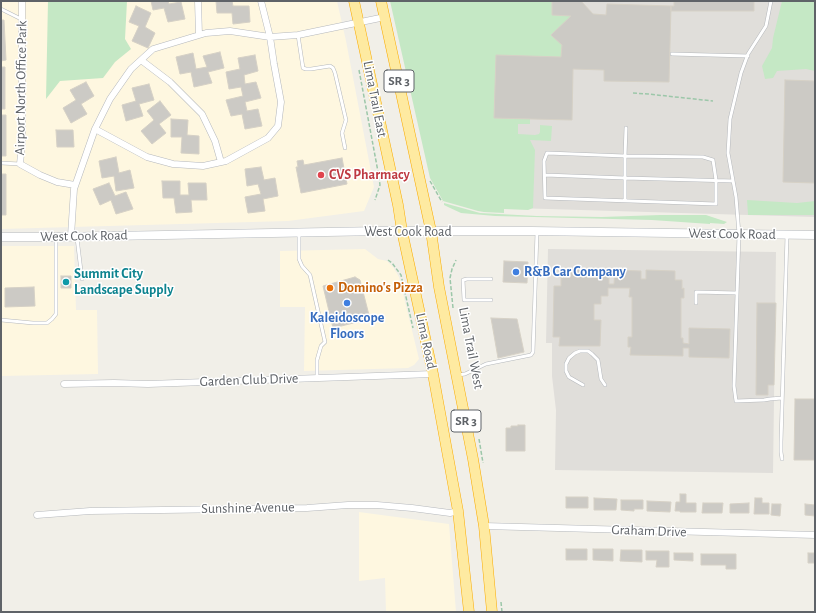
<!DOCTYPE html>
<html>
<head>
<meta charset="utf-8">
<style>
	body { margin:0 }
	#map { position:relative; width:816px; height:613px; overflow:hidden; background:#f1efe8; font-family:"Alegreya Sans",sans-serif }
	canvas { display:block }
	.frame { position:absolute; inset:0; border:2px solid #5f6368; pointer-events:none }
</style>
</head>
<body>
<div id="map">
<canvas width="816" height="613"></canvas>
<div class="frame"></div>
</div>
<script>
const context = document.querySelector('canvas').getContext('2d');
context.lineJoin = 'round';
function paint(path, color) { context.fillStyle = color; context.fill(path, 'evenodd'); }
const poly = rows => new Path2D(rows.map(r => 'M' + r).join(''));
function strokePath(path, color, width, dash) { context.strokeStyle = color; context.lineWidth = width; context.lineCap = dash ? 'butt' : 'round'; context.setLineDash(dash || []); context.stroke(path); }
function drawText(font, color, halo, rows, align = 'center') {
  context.font = font + ' "Alegreya Sans",sans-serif'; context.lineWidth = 3; context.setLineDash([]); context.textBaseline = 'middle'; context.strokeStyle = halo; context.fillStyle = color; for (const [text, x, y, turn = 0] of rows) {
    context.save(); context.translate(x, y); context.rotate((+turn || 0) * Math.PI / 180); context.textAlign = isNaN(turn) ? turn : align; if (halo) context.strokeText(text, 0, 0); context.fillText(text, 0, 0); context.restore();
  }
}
paint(poly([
	[1,1,337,1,346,41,374,187,364,211,288,221,1,229],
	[1,246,74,246,76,310,97,310,98,374,1,376],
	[365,249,378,259,387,261,393,267,399,277,419,359,414,365,408,368,304,371,305,307,280,307,280,251],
	[359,512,449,524,456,612,386,612,385,578,359,581]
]), '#fef7e0');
paint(poly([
	[396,1,815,1,815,217,481,207],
	[548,249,776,252,773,473,555,470,556,410,552,376,552,343,546,343]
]), '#e0deda');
paint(poly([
	[48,1,127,1,125,39,131,49,115,62,103,78,60,81,46,99],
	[390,1,552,1,552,15,571,16,551,35,562,45,561,57,496,55,494,118,530,119,530,124,518,124,518,134,535,135,539,134,540,132,540,125,552,126,551,141,530,140,535,150,533,208,528,210,504,209,504,213,484,212,478,211,443,201,430,178],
	[782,1,815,1,815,71,806,69,777,71,773,78,765,79,762,66,772,48,773,38],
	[747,200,797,203,815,201,815,215,748,215],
	[444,203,480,213,537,216,602,217,660,215,706,215,727,222,724,224,710,223,710,224,652,220,495,216,461,213,448,207,444,205]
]), '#c5e8c5');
const building = poly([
	[151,1,168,1,169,4,181,2,185,19,168,22,164,8,153,10,151,1],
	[216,1,232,1,233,6,249,6,250,22,233,24,232,13,217,13,216,1],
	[552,1,581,1,593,14,606,15,607,4,671,6,669,82,604,81,604,70,573,69,572,120,494,118,496,55,561,57,562,45,551,35,571,16,552,15,552,1],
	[674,1,754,1,754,11,671,11,671,6,674,6,674,1],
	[136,6,151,13,145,27,155,33,148,48,132,41,139,26,129,22,136,6],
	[1,20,4,20,6,60,1,61,1,20],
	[220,52,224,68,208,72,212,83,194,87,191,72,180,74,176,57,193,53,196,69,207,67,203,56,220,52],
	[255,55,258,71,244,75,245,84,256,82,261,98,245,102,247,111,258,109,262,126,245,129,242,114,231,116,226,100,243,96,241,87,229,89,226,72,240,69,238,58,255,55],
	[1,67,5,67,5,109,1,109,1,67],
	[785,80,815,81,815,183,783,182,785,80],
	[86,82,94,96,81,104,87,114,71,123,63,108,76,100,70,90,86,82],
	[149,84,154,100,139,104,143,116,126,121,122,105,136,101,132,88,149,84],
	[160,101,171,115,159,124,166,133,152,144,141,131,154,120,147,111,160,101],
	[1,115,6,115,6,156,1,156,1,115],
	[171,119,188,120,187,135,199,136,199,154,181,153,182,137,171,137,171,119],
	[56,130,73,130,74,147,57,147,56,130],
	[116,157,119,173,130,170,134,188,116,191,114,176,102,178,99,161,116,157],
	[342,158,347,184,301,193,296,167,298,167,297,161,303,160,304,165,342,158],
	[261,167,264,180,275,178,278,196,263,199,265,211,248,213,245,197,261,194,258,184,247,186,245,169,261,167],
	[1,174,6,174,6,215,1,215,1,174],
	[162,181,180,181,180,195,189,195,188,183,206,183,207,200,191,200,192,212,176,213,174,198,163,198,162,181],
	[109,183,115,196,126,192,133,209,116,214,111,200,100,205,93,189,109,183],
	[504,261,528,262,527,283,503,282,504,261],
	[568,269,584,269,584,271,586,271,586,269,609,270,609,284,614,284,615,270,641,271,641,279,646,279,646,270,675,271,675,280,682,280,682,289,684,288,684,298,681,298,681,338,683,338,683,343,689,344,689,328,730,329,729,358,689,357,689,348,683,348,683,356,630,355,631,347,628,347,628,337,632,337,632,297,629,297,630,288,608,288,608,296,601,296,601,304,594,304,594,320,601,320,600,346,559,346,560,337,553,337,554,286,561,286,561,277,568,277,568,269],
	[61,276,71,276,71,288,61,288,61,276],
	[355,277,360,280,370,319,333,328,323,286,355,277],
	[34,287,35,306,5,307,5,288,34,287],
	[757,303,776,303,774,385,768,385,768,395,756,395,757,303],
	[491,318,517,319,524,352,498,358,491,318],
	[795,399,815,399,815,460,794,460,795,399],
	[518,425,525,425,525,451,506,451,506,428,511,428,511,426,518,426,518,425],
	[680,494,686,494,686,503,696,503,696,512,680,512,680,511,675,511,676,502,680,502,680,494],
	[566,497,588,497,588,508,566,508,566,497],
	[594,498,617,499,616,510,594,510,594,498],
	[755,498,762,498,762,503,769,503,769,514,754,514,755,498],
	[621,500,643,500,643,509,634,509,634,511,621,510,621,500],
	[647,501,671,502,670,512,647,511,647,501],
	[703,503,723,503,722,513,702,513,703,503],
	[749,503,749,513,730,513,730,504,749,503],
	[772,504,781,504,780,516,771,515,772,504],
	[805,504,815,505,815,516,805,515,805,504],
	[566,549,587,549,587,560,566,560,566,549],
	[593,549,613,549,613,561,593,560,593,549],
	[621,550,642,550,642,562,620,561,621,550],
	[646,551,669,551,669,567,656,567,657,560,646,560,646,551],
	[674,553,693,553,693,561,674,560,674,553],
	[808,553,815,553,815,563,808,563,808,553],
	[701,554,736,554,736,569,726,569,726,565,701,565,701,554]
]);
paint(building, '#cccac5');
strokePath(building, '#d6d1c6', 1);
const service = poly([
	[771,1,766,26,748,54,741,73,730,119,728,153,736,197,739,234,734,386,736,401,764,400,770,399,782,398],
	[1,9,21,19],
	[298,35,303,68,306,69,311,69,330,66,333,68,335,73,346,120,342,133,345,148],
	[672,54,748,56],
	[1,163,20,164],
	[545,175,625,178,733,181],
	[625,201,625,156,703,157,713,160,716,180,716,204,545,198,544,161,547,153,625,156,626,128],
	[299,233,299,259,302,266,310,275,325,342,321,346,317,360,317,378],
	[77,238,82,279],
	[491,300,464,300,463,280,467,279,491,279],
	[696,303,696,292,737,293],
	[1,320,33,323,47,323,52,319,56,314,56,239],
	[458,375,465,374,486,364,531,355,533,352,537,232],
	[583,385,569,377,566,371,566,364,569,358,575,353,580,351,588,351,592,354,598,360,601,379,605,385],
	[782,459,781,452,781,442,787,235]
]);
const minor = poly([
	[22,1,22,143,20,164,40,175,57,182,75,185],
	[198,1,199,35],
	[141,60,170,82,202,114,215,141,221,162],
	[95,129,147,157,173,164,203,166,226,161,268,138,278,126,281,102,274,64,270,37,261,1],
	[71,236,74,189,95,129,110,99,131,69,153,49,206,33,230,31,270,37,298,35,385,17],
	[64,384,114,383,148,384,433,374],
	[37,515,90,511,307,508,348,505,377,505,412,508,450,513,458,511],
	[484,526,815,535]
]);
const secondary = poly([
	[1,237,56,237,381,231,532,231,739,234,815,235]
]);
const trunk = poly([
	[354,1,398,205,402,231,433,374,458,511,469,612],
	[381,1,431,231,439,287,473,459,484,526,492,612]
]);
strokePath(service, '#b5b8bc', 4);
strokePath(minor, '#b5b8bc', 7);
strokePath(secondary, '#b6babf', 9);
strokePath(trunk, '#f9ab00', 11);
strokePath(poly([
	[359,70,379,177,380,185,375,200],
	[633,93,648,94,713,101],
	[430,181,442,202],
	[388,260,392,263,401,275,413,328],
	[453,308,450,278,452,269,456,260],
	[479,439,483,463],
	[501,602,502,612]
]), '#9cc7a9', 1.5, [4, 2]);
strokePath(service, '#fff', 3);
strokePath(minor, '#fff', 6);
strokePath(secondary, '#fff', 8);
strokePath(trunk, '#feeaa1', 10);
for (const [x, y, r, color] of [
	[321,175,4,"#e0444e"],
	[516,272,4,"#3f7fe0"],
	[66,282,4,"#0f9aa8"],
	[330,288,4,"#e8710a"],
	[347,303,4,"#3f7fe0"]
]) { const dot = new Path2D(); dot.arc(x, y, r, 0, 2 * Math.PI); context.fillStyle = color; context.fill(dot); strokePath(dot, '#fff', 1.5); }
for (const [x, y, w] of [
	[399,81,30],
	[466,421,30]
]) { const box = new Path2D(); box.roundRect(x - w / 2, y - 11, w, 22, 3); context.fillStyle = '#fff'; context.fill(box); strokePath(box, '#5f6368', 1); }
drawText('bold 13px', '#5f6368', null, [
	["SR 3",399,81],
	["SR 3",466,421]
]);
drawText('14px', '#5f6368', '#fff', [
	["Airport North Office Park",21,88,-89],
	["Lima Trail East",375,99,79],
	["West Cook Road",408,232],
	["West Cook Road",732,234,1],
	["West Cook Road",84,236,-1],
	["Lima Road",426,341,78],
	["Lima Trail West",471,348,79],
	["Garden Club Drive",249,380,-2],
	["Sunshine Avenue",248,508,-1],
	["Graham Drive",649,531,2]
]);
drawText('bold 14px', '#be3a42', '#fff', [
	["CVS Pharmacy",329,175]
], 'left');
drawText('bold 14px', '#366cbe', '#fff', [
	["R&B Car Company",524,272],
	["Kaleidoscope",347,318,"center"],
	["Floors",347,334,"center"]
], 'left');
drawText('bold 14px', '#0d838f', '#fff', [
	["Summit City",74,274],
	["Landscape Supply",74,290]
], 'left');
drawText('bold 14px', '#c56008', '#fff', [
	["Domino's Pizza",338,288]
], 'left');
</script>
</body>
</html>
